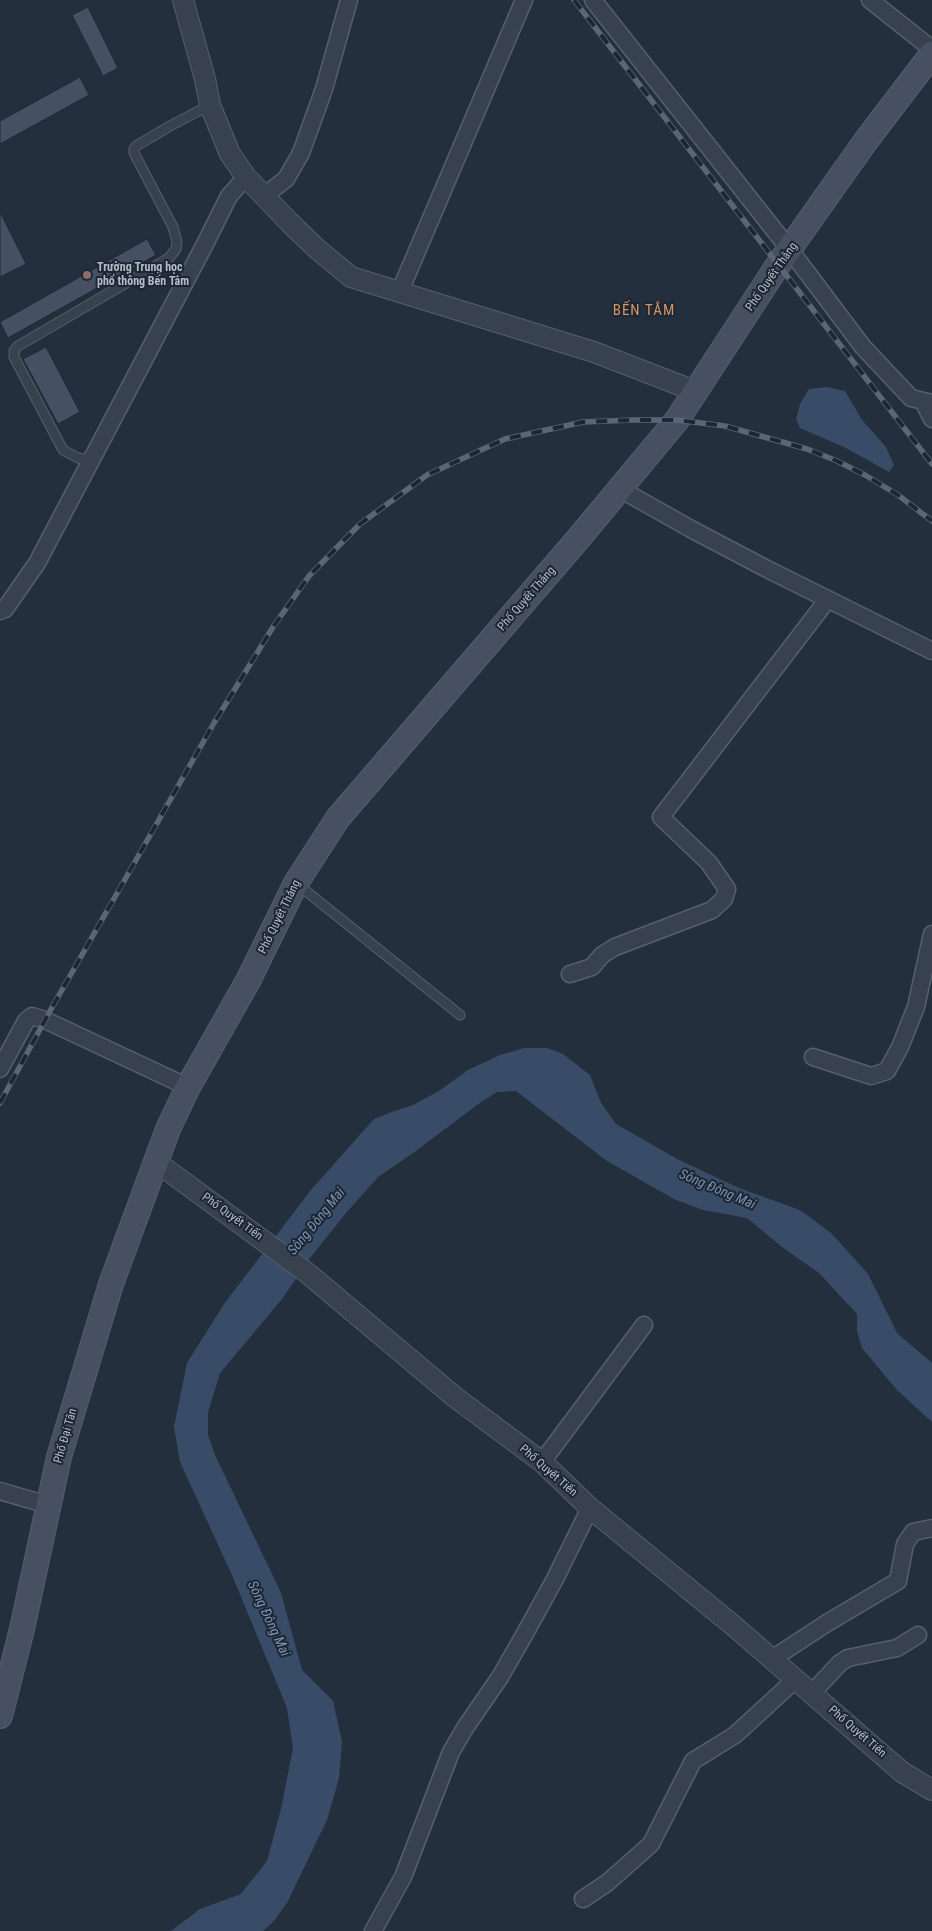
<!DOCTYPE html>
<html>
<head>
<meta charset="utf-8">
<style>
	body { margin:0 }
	canvas { display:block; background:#242f3e }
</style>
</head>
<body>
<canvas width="932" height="1931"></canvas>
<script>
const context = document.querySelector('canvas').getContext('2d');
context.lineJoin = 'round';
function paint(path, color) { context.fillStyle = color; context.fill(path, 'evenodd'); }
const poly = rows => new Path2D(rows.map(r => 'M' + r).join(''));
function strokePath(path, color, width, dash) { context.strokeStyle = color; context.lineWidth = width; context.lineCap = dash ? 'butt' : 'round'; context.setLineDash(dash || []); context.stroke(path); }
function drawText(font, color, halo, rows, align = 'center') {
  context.font = font + ' "Roboto Condensed",sans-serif'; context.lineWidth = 4; context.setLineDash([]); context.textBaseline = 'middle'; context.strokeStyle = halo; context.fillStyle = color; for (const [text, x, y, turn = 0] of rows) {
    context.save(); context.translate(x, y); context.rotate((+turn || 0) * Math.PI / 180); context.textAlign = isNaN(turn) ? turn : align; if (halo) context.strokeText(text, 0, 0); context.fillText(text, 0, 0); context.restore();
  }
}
paint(poly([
	[827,387,845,391,862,420,886,447,894,465,889,472,844,447,800,428,796,419,800,404,809,389],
	[525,1048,547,1048,563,1054,590,1075,601,1103,616,1124,677,1159,739,1188,800,1210,831,1233,868,1274,897,1333,932,1363,932,1422,897,1390,862,1348,857,1331,857,1314,819,1273,782,1247,747,1218,703,1210,674,1199,607,1161,516,1091,497,1092,481,1102,413,1153,378,1177,346,1213,310,1258,282,1299,220,1373,208,1412,208,1435,215,1455,281,1593,302,1670,333,1701,342,1742,339,1778,327,1820,287,1903,273,1922,263,1931,171,1931,200,1909,241,1894,267,1861,281,1809,293,1748,287,1708,232,1575,180,1462,174,1427,187,1363,224,1304,311,1190,374,1119,392,1112,413,1105,439,1091,468,1070,500,1055]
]), '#394c67');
const building = poly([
	[88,7,118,68,103,76,72,15,88,7],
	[80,77,89,95,0,144,0,121,80,77],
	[0,212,26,264,0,277,0,212],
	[147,239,156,255,8,338,0,322,147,239],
	[46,347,80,412,58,424,23,359,46,347]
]);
paint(building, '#455162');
strokePath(building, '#1f2835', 1);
const service = poly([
	[90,460,78,458,63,450,14,357,14,351,18,346,169,258,176,249,177,242,173,227,134,153,134,149,136,146,170,126,210,105],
	[296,883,460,1015]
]);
const minor = poly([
	[593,0,790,250,863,347,911,398,932,403],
	[870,0,932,49],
	[264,196,286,179,301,153,324,89,349,0],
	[400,291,524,0],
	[923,401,932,419],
	[620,489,691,529,767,569,932,651],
	[0,611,5,609,37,563,204,246,229,196,246,177],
	[570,974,592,967,602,955,615,947,712,910,724,899,727,889,709,863,661,817,828,599],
	[813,1057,871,1076,887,1071,900,1047,916,1007,932,934],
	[0,1069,26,1021,32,1016,45,1020,188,1087],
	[542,1462,644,1325],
	[0,1491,48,1505],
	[772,1659,827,1623,898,1581,905,1544,913,1532,932,1528],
	[812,1693,840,1663,848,1658,897,1648,918,1635],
	[583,1899,607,1883,651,1844,693,1761,735,1735,796,1679],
	[373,1931,403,1877,451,1752,465,1728,500,1677,523,1637,555,1579,590,1508]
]);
const tertiary = poly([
	[183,0,205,79,210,105,230,154,246,177,289,222,317,249,351,277,594,352,695,391],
	[155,1161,306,1272,456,1398,542,1462,590,1508,735,1627,902,1772,932,1790]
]);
const secondary = poly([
	[0,1716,22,1629,59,1457,111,1284,168,1129,188,1087,249,979,296,883,338,818,578,539,677,420,778,265,865,142,932,54]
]);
strokePath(service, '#565f6c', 11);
strokePath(minor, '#565f6c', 19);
strokePath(tertiary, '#565f6c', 22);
strokePath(secondary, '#565f6c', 26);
strokePath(service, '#38414e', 9);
strokePath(minor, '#38414e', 16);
strokePath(tertiary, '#38414e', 20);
strokePath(secondary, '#465061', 24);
const rail = poly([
	[574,0,932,464],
	[0,1103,50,1011,214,723,273,627,309,576,360,524,427,475,505,439,583,422,633,420,677,420,725,426,807,449,837,461,865,475,898,495,932,521]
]);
strokePath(rail, '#5a6575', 5.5);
strokePath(rail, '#1d2633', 4, [11]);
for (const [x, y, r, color] of [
	[87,275,5,"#8d6e63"]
]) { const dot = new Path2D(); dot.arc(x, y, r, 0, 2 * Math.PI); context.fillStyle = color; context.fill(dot); strokePath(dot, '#1d2633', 2); }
drawText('bold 12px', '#b4bcc9', '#1d2633', [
	["Trường Trung học",97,268],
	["phổ thông Bến Tắm",97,282]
], 'left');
drawText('12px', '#b4bcc9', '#1d2633', [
	["Phố Quyết Thắng",772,277,-55],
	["Phố Quyết Thắng",527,599,-49],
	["Phố Quyết Thắng",280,917,-64],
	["Phố Quyết Tiến",232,1217,36],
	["Phố Đại Tân",66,1436,-74],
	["Phố Quyết Tiến",548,1471,41],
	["Phố Quyết Tiến",857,1732,41]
]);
drawText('italic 14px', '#7c92b1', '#1d2633', [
	["Sông Đông Mai",717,1190,23],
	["Sông Đông Mai",317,1222,-51],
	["Sông Đông Mai",268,1619,65]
]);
context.letterSpacing = '1px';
drawText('15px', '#d59563', '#1d2633', [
	["BẾN TẮM",644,311]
]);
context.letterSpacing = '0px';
</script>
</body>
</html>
